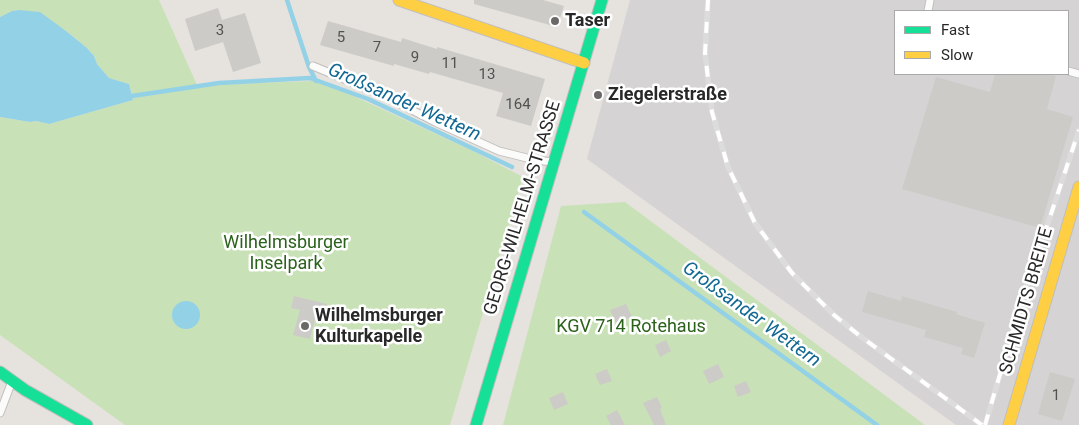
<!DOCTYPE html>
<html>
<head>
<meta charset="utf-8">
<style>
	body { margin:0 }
	#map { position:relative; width:1079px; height:425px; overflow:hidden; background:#e6e2de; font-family:Roboto,sans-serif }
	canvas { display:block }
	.legend { position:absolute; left:894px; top:10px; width:175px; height:65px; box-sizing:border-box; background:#fff; border:1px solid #a9a9a9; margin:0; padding:6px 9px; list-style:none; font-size:15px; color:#282828 }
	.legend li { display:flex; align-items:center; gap:10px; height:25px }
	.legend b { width:25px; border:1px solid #a9a9a9 }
</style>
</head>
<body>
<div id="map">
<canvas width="1079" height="425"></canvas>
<ul class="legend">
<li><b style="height:6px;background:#16e098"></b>Fast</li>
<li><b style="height:6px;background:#ffcf43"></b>Slow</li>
</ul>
</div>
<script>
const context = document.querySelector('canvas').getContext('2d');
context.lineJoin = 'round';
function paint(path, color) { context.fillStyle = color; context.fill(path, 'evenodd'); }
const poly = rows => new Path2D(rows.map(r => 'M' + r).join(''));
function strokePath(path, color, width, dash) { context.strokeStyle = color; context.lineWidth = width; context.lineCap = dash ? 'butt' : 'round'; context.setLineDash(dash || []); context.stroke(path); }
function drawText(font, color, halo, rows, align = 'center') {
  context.font = font + ' Roboto,sans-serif'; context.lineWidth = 5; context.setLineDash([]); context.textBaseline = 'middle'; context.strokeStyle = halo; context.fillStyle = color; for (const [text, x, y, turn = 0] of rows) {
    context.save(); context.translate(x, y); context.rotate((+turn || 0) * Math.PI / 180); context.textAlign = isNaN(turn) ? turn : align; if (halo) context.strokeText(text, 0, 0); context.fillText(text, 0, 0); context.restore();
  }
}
paint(poly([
	[630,0,1079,0,1079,425,956,425,587,159],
	[895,11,1068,11,1068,74,895,74]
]), '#d6d3d5');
paint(poly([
	[0,0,159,0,197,85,312,81,345,92,473,151,523,177,450,425,125,425,0,335,0,117,30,122,36,121,49,124,133,100,129,84,109,78,97,64,94,56,87,48,66,31,56,25,19,10,12,11,0,17],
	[625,202,925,425,503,425,561,206]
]), '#c9e1b7');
paint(poly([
	[19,10,40,12,66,31,87,48,94,56,97,64,109,78,129,84,133,100,49,124,36,121,30,122,0,117,0,17,12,11],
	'172 315a14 14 0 1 1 28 0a14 14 0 1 1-28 0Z'
]), '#93d2e6');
strokePath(poly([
	[287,0,309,67,316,81],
	[132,96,219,83,310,78,368,99,512,167],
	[584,212,877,425]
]), '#93d2e6', 4.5);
paint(poly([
	[474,0,543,0,564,6,557,27,474,4],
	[218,8,222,20,245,13,261,63,233,72,223,42,195,51,185,19],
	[328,21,401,42,402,38,437,49,437,47,545,79,531,126,496,116,503,93,430,72,429,74,394,64,394,66,320,45],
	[995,74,1049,74,1056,76,1047,109,1073,117,1040,228,902,189,936,77,990,92],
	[868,291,901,301,902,296,957,312,956,314,985,323,974,358,961,354,963,348,924,337,926,330,862,312],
	[294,296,327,304,323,317,316,315,310,339,293,335,300,310,291,308],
	[626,304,632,317,616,323,610,310],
	[666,340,671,351,660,357,655,345],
	[718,364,724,377,709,384,703,371],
	[607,369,612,381,600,385,595,374],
	[1050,372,1075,379,1062,421,1038,414],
	[746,381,751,392,738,397,734,386],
	[563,392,568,404,554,410,549,398],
	[657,397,662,408,660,409,666,425,654,425,643,403],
	[617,410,625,425,611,425,606,416]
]), '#cdcbc8');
const lane = poly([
	[928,11,930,0],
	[313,66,385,96,435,122,499,151,535,160,553,162],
	[1068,71,1079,74],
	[0,413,12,381]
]);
const fast = poly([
	[0,372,25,390,87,425],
	[476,425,602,0]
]);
const slow = poly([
	[399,0,584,63],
	[1009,425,1079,187]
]);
strokePath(lane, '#c0bebf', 9);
strokePath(fast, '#c0bebf', 13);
strokePath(slow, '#c0bebf', 13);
strokePath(lane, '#fbfbfa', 7);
strokePath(fast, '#16e098', 11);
strokePath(slow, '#ffcf43', 11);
const rail = poly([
	[708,0,705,53,712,112,728,167,755,223,792,273,834,315,860,336,982,425],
	[985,425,1020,307,1079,130]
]);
strokePath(rail, '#dddcdd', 5.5);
strokePath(rail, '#fff', 4, [11]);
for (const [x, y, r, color] of [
	[555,21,5,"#6a6968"],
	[598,95,5,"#6a6968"],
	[305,326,5,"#6a6968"]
]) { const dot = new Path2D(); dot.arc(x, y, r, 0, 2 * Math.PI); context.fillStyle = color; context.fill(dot); strokePath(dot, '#fff', 2); }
drawText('15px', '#525251', null, [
	["3",220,31],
	["5",341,38],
	["7",377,48],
	["9",415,58],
	["11",450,64],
	["13",487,75],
	["164",518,105],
	["1",1056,396]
]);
drawText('bold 18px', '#282828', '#fff', [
	["Taser",565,21],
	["Ziegelerstraße",608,95],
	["Wilhelmsburger",315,316],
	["Kulturkapelle",315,337]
], 'left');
drawText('18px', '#282828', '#fff', [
	["GEORG-WILHELM-STRASSE",523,208,-73],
	["SCHMIDTS BREITE",1027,301,-74]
]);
drawText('18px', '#2b621b', '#fff', [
	["Wilhelmsburger",286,243],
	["Inselpark",286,264],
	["KGV 714 Rotehaus",631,327]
]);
drawText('italic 19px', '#116893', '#fff', [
	["Großsander Wettern",404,103,24],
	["Großsander Wettern",751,315,36]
]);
</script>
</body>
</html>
